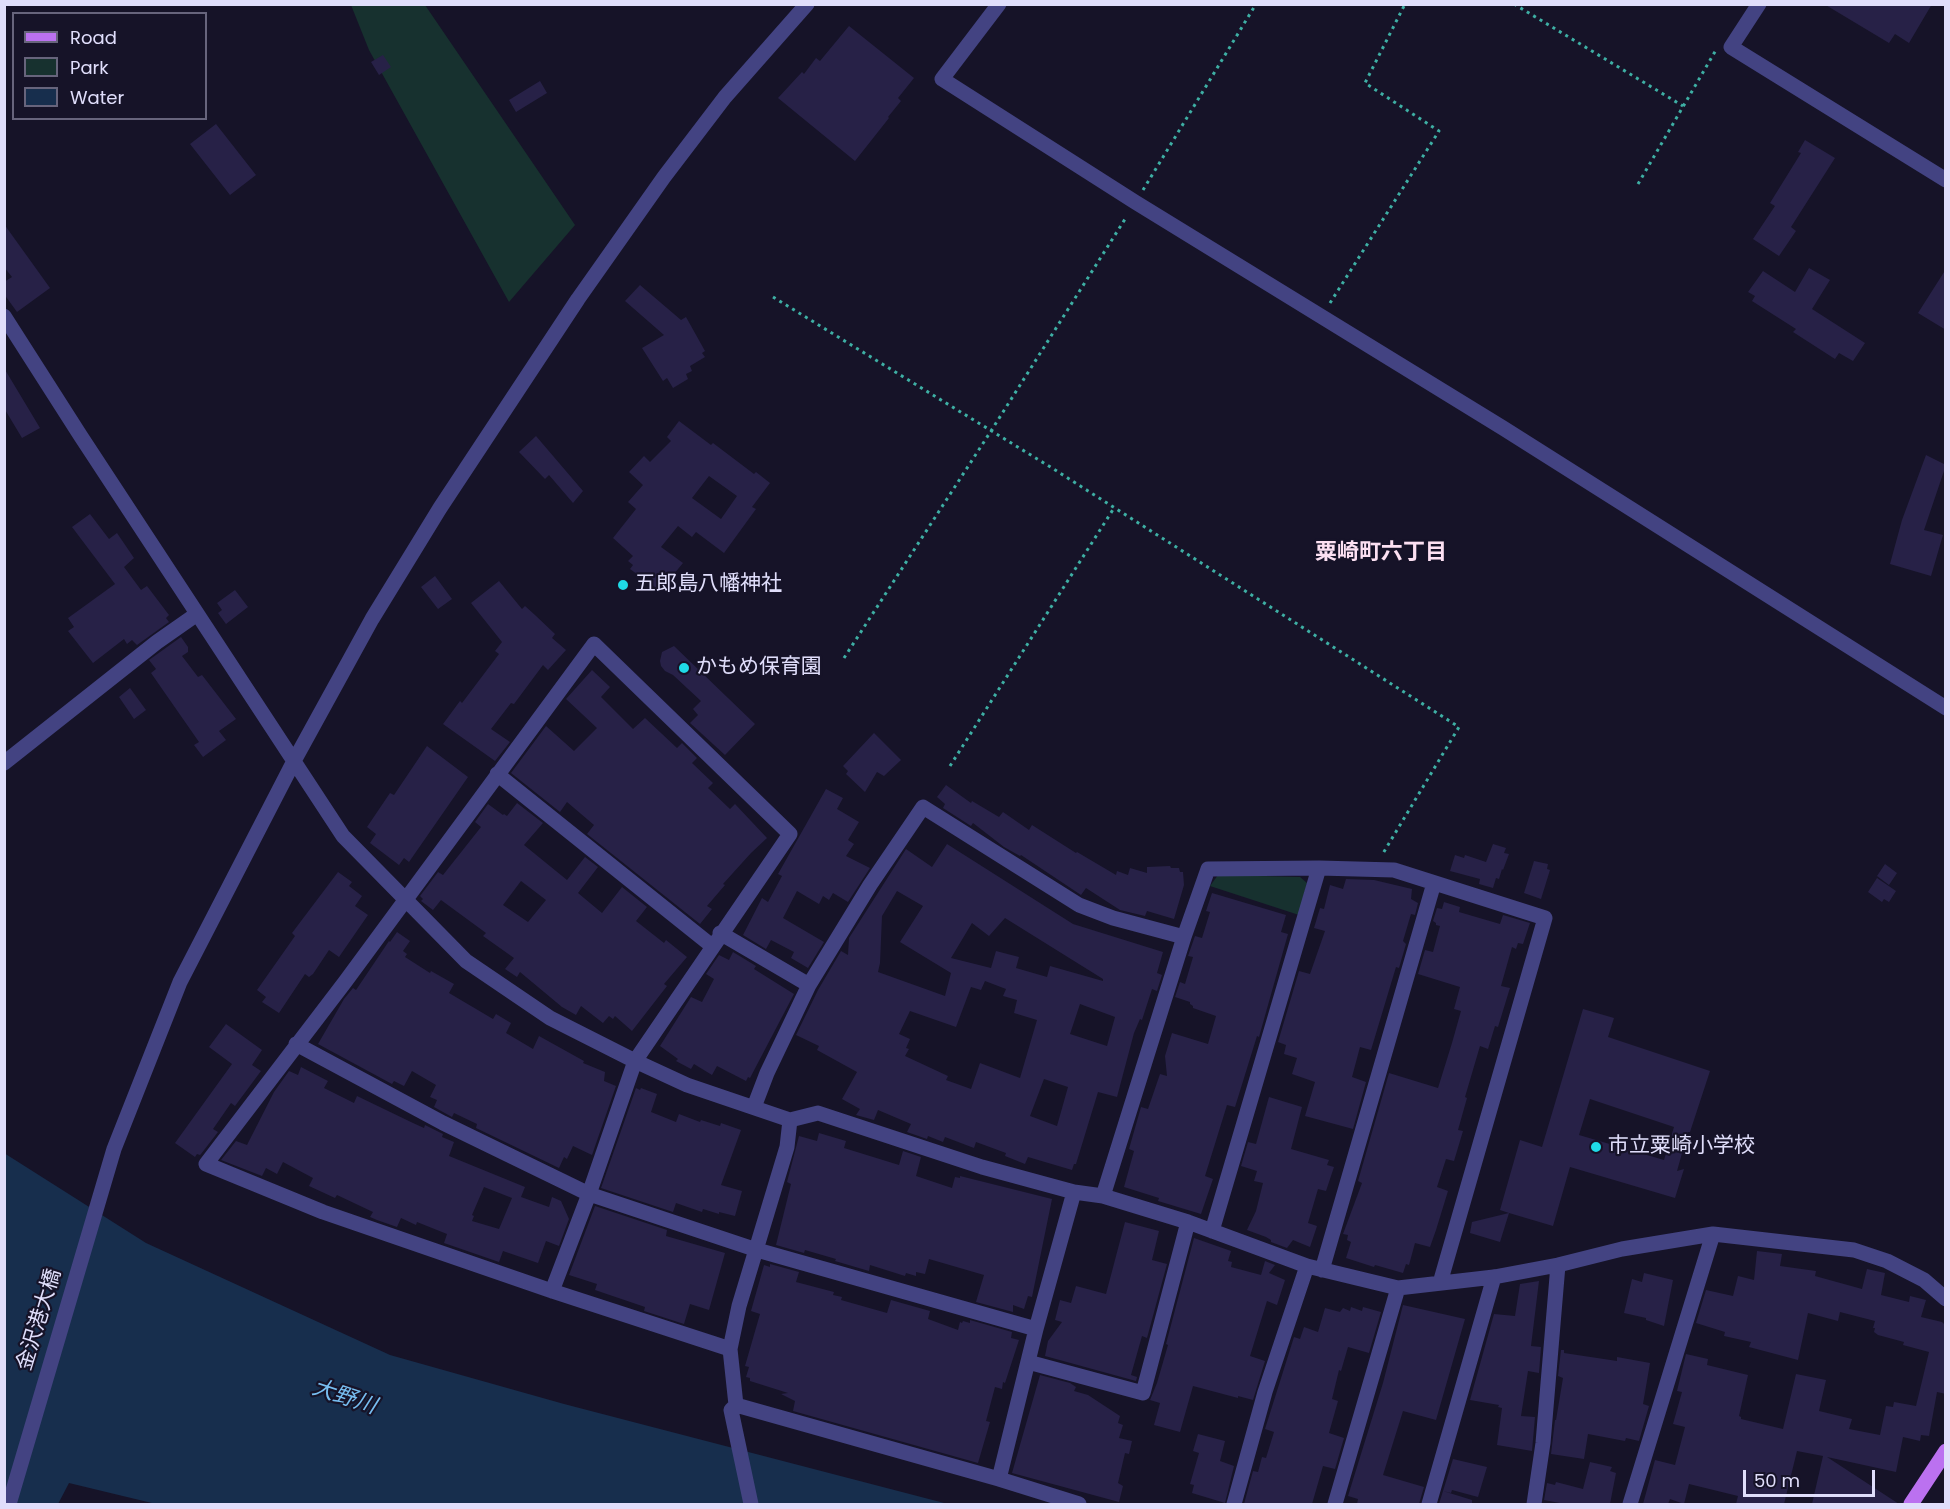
<!DOCTYPE html>
<html>
<head>
<meta charset="utf-8">
<style>
	body { margin:0 }
	#map { position:relative; width:1950px; height:1509px; overflow:hidden; background:#161328; font-family:Poppins,sans-serif }
	canvas { display:block }
	.frame { position:absolute; inset:0; border:6px solid #e0defb; pointer-events:none }
	.legend { position:absolute; left:12px; top:12px; width:195px; height:108px; box-sizing:border-box; background:#161328; border:2px solid #67647c; margin:0; padding:8px 10px; list-style:none; font-size:18px; color:#e0defb }
	.legend li { display:flex; align-items:center; gap:12px; height:30px }
	.legend b { width:30px; border:2px solid #67647c }
	.scale { position:absolute; left:1743px; top:1470px; width:132px; height:27px; box-sizing:border-box; border:3px solid #e0defb; border-top:0; padding-left:8px; font-size:18px; line-height:21px; white-space:nowrap; color:#e0defb; -webkit-text-stroke:4px #161328; paint-order:stroke }
</style>
</head>
<body>
<div id="map">
<canvas width="1950" height="1509"></canvas>
<div class="frame"></div>
<ul class="legend">
<li><b style="height:8px;background:#bb71f0"></b>Road</li>
<li><b style="height:16px;background:#17312f"></b>Park</li>
<li><b style="height:16px;background:#172e4d"></b>Water</li>
</ul>
<div class="scale">50 m</div>
</div>
<script>
const context = document.querySelector('canvas').getContext('2d');
context.lineJoin = 'round';
function paint(path, color) { context.fillStyle = color; context.fill(path, 'evenodd'); }
const poly = rows => new Path2D(rows.map(r => 'M' + r).join(''));
function strokePath(path, color, width, dash) { context.strokeStyle = color; context.lineWidth = width; context.lineCap = dash ? 'butt' : 'round'; context.setLineDash(dash || []); context.stroke(path); }
function drawText(font, color, halo, rows, align = 'center') {
  context.font = font + ' Poppins,"Noto Sans JP",sans-serif'; context.lineWidth = 4.5; context.setLineDash([]); context.textBaseline = 'middle'; context.strokeStyle = halo; context.fillStyle = color; for (const [text, x, y, turn = 0] of rows) {
    context.save(); context.translate(x, y); context.rotate((+turn || 0) * Math.PI / 180); context.textAlign = isNaN(turn) ? turn : align; if (halo) context.strokeText(text, 0, 0); context.fillText(text, 0, 0); context.restore();
  }
}
paint(poly([
	[351,5,425,5,575,225,509,302,369,50],
	[1218,875,1300,877,1307,883,1299,915,1210,886]
]), '#17312f');
paint(poly([
	[4,1153,146,1243,390,1355,564,1404,948,1504,156,1504,69,1483,58,1504,14,1504,4,1500]
]), '#172e4d');
paint(poly([
	[1824,4,1932,4,1909,43,1895,34,1889,43],
	[849,26,914,78,898,98,901,101,888,117,889,118,855,161,778,98,802,72,804,74,816,58,820,61],
	[383,55,391,67,379,75,371,62],
	[540,81,547,93,516,112,509,100],
	[216,124,256,175,230,195,190,144],
	[1805,140,1835,158,1791,227,1796,231,1779,256,1753,239,1775,206,1770,203,1801,153,1798,152],
	[4,224,50,288,17,312,4,294,4,282,12,277,4,267],
	[1809,268,1830,280,1812,309,1865,343,1853,361,1839,353,1835,359,1793,332,1796,329,1752,301,1755,296,1748,292,1763,271,1795,292],
	[1946,269,1946,330,1918,313],
	[640,285,681,320,686,317,705,351,702,353,705,357,690,366,692,371,686,374,688,379,673,388,667,378,663,381,642,348,664,335,625,301],
	[4,368,40,428,22,438,4,408],
	[679,421,711,445,713,443,754,474,756,472,770,483,752,507,756,509,724,553,696,532,692,537,678,526,661,547,683,563,660,591,630,569,633,565,628,561,633,556,613,538,636,509,628,502,643,485,629,472,644,456,650,462,671,441,667,437],
	[709,476,737,496,721,519,692,498],
	[536,436,583,491,573,503,549,475,545,479,519,452],
	[1926,455,1946,465,1924,530,1943,535,1931,576,1890,564,1902,520],
	[90,514,109,539,117,533,134,558,124,567,141,590,147,586,169,615,166,618,169,622,137,645,132,640,127,644,124,639,93,663,68,631,74,627,68,618,115,584,72,527],
	[435,576,452,599,438,609,421,587],
	[499,581,522,609,525,606,535,615,555,634,552,638,566,650,548,670,543,665,514,704,511,703,491,729,510,742,495,761,443,724,460,701,462,703,499,654,495,651,502,642,471,603],
	[235,590,248,607,226,624,218,613,222,610,217,603],
	[181,637,188,647,188,652,182,656,198,677,202,675,236,719,219,731,226,740,203,757,194,745,199,742,151,673,156,669,149,660],
	[674,646,755,724,725,755,690,723,698,715,693,709,701,701,673,675,665,671,661,666,660,661,662,652],
	[592,670,610,687,601,697,633,729,645,718,677,748,682,743,697,758,692,763,713,783,708,788,730,809,735,804,767,838,751,853,723,884,725,885,707,906,712,909,700,924,587,834,594,825,567,802,560,812,511,773,546,726,574,751,597,728,566,699],
	[130,688,146,710,134,719,119,697],
	[874,733,901,760,884,776,877,772,865,792,846,774,848,771,843,766],
	[427,746,468,777,409,862,404,858,399,865,370,843,376,834,367,827,390,793,394,795],
	[946,785,971,803,972,801,999,817,1003,812,1029,830,1032,825,1076,853,1077,852,1116,875,1117,871,1128,875,1130,868,1147,873,1147,867,1170,866,1171,868,1179,868,1180,872,1183,872,1184,885,1174,919,1147,911,1145,916,1120,910,1086,888,1081,895,1021,855,1020,856,1004,847,973,823,971,826,943,808,945,804,937,797],
	[826,789,843,798,837,809,859,822,848,840,854,844,846,856,870,868,848,902,833,893,829,900,823,896,819,904,797,891,783,918,824,942,808,968,791,958,794,952,771,940,766,949,743,935,762,898,768,902,782,876,778,874],
	[517,803,543,823,524,845,567,880,585,857,598,867,578,893,602,913,622,887,647,907,636,921,664,943,666,940,687,957,664,984,667,986,632,1031,615,1016,613,1019,609,1016,603,1023,581,1006,576,1015,562,1007,520,972,517,977,505,969,514,958,483,936,486,933,441,900,433,910,421,901,423,899,420,896,438,872,443,875,481,827,475,822,488,804,503,815,504,814,507,816],
	[521,881,546,900,528,922,503,905],
	[947,844,1073,924,1163,952,1157,973,1162,975,1157,991,1152,989,1142,1020,1140,1019,1134,1033,1117,1097,1098,1092,1076,1164,1074,1164,1072,1170,1028,1157,1025,1164,1005,1156,1006,1153,976,1142,974,1148,945,1137,943,1142,928,1136,927,1139,907,1132,911,1124,878,1110,874,1120,856,1115,860,1109,842,1099,857,1072,817,1050,819,1046,796,1035,818,990,841,951,848,955,849,938,906,849,932,867],
	[897,891,923,906,900,942,951,973,945,996,878,972,880,963,882,916],
	[1005,918,1103,979,1103,981,1050,966,1047,977,1016,968,1019,957,996,951,991,968,951,958,972,923,989,936],
	[985,981,1006,989,1003,996,1017,1000,1014,1013,1037,1020,1020,1078,980,1063,971,1089,946,1080,948,1076,905,1056,909,1049,906,1048,910,1039,899,1034,910,1011,956,1027,971,987,981,990],
	[1080,1004,1115,1017,1107,1046,1070,1034],
	[1044,1079,1068,1087,1057,1126,1030,1116],
	[1493,844,1506,848,1504,853,1509,854,1503,870,1502,869,1499,879,1496,878,1493,888,1479,884,1480,879,1450,871,1455,855,1464,858,1465,855,1486,862],
	[1534,861,1548,864,1547,869,1550,870,1541,899,1524,893],
	[1885,864,1897,873,1889,885,1877,876],
	[338,872,352,882,349,886,362,896,355,906,368,915,339,957,329,950,313,974,309,977,305,974,279,1013,262,1002,266,997,257,990,295,936,292,933],
	[1877,878,1896,891,1889,902,1884,899,1882,902,1868,892],
	[1346,879,1374,880,1412,889,1411,899,1418,903,1415,915,1411,914,1403,941,1406,944,1399,968,1396,967,1371,1050,1360,1047,1352,1077,1366,1082,1353,1129,1305,1116,1315,1082,1292,1074,1297,1058,1284,1054,1286,1045,1278,1042,1299,971,1310,974,1325,931,1314,928,1320,908,1324,909,1330,885,1343,889],
	[1212,893,1286,915,1281,932,1288,934,1259,1037,1257,1036,1235,1107,1227,1105,1214,1147,1205,1176,1213,1179,1201,1214,1158,1201,1159,1198,1124,1187,1134,1151,1129,1149,1141,1107,1148,1109,1160,1074,1167,1076,1165,1056,1172,1033,1208,1044,1216,1016,1193,1008,1193,1006,1190,1004,1190,1002,1175,997,1180,982,1185,984,1193,957,1188,956,1195,936,1202,938,1210,912,1206,911],
	[1444,902,1460,907,1459,912,1500,924,1503,915,1530,923,1523,944,1518,943,1516,949,1512,947,1501,986,1510,988,1509,991,1498,1027,1495,1026,1488,1049,1480,1046,1465,1097,1467,1098,1458,1130,1463,1131,1454,1161,1446,1159,1437,1187,1448,1191,1436,1230,1430,1247,1415,1243,1409,1265,1406,1264,1403,1273,1375,1265,1374,1267,1346,1258,1351,1242,1347,1240,1348,1235,1343,1234,1362,1183,1358,1181,1389,1073,1438,1088,1452,1043,1461,1011,1454,1009,1460,987,1418,974,1425,950,1433,952,1440,926,1436,925,1436,923,1433,921,1437,908,1442,909],
	[397,932,410,941,403,951,407,954,405,957,430,973,431,971,454,984,449,993,493,1019,496,1014,511,1023,506,1033,533,1049,539,1036,584,1061,583,1063,605,1072,604,1081,616,1086,592,1155,573,1146,567,1159,564,1157,559,1168,476,1128,477,1124,454,1113,452,1117,434,1107,437,1100,430,1097,436,1085,412,1071,404,1086,394,1081,392,1084,318,1044,344,999,353,988,356,990,389,941,390,942],
	[733,952,756,966,754,969,794,994,750,1078,748,1077,746,1081,717,1066,712,1075,694,1064,691,1069,676,1061,678,1059,660,1046,691,997,702,1002,714,979,706,974,719,955,729,960],
	[1583,1009,1614,1018,1608,1037,1710,1071,1690,1132,1688,1132,1677,1171,1684,1169,1675,1198,1570,1167,1553,1226,1509,1213,1500,1242,1470,1233,1472,1222,1509,1213,1500,1210,1520,1140,1542,1147],
	[1590,1099,1674,1127,1664,1160,1579,1135],
	[226,1024,262,1050,252,1065,261,1071,235,1106,231,1103,213,1129,218,1132,201,1154,200,1155,197,1154,195,1157,175,1143,232,1064,209,1047],
	[301,1067,328,1081,324,1088,354,1103,357,1096,413,1123,424,1128,425,1125,443,1134,442,1137,454,1142,449,1156,525,1187,521,1197,549,1207,552,1197,561,1201,569,1219,559,1246,546,1241,538,1263,503,1251,499,1262,444,1243,447,1234,417,1222,416,1225,401,1218,397,1227,377,1220,370,1217,373,1212,337,1195,335,1198,309,1186,313,1178,283,1162,277,1174,266,1168,262,1176,221,1160,236,1141,247,1145,274,1092,289,1071,298,1075],
	[484,1187,512,1198,499,1229,472,1221,474,1216,472,1215],
	[636,1088,640,1090,641,1088,657,1094,651,1112,676,1122,679,1114,700,1122,701,1120,720,1126,721,1123,741,1130,721,1185,742,1191,735,1216,719,1212,719,1214,703,1209,702,1212,676,1203,673,1212,601,1188],
	[1269,1097,1302,1107,1291,1149,1329,1160,1327,1165,1334,1167,1326,1191,1318,1189,1308,1223,1317,1226,1310,1247,1293,1240,1287,1248,1271,1242,1271,1240,1266,1237,1247,1230,1256,1211,1263,1183,1254,1181,1257,1171,1241,1166,1248,1142,1256,1144],
	[819,1133,846,1141,844,1148,899,1165,903,1151,921,1157,916,1176,952,1188,955,1177,960,1178,960,1176,1052,1199,1032,1297,1028,1296,1024,1309,1013,1305,1013,1312,976,1302,984,1275,929,1259,925,1274,916,1272,916,1276,906,1273,905,1276,870,1265,869,1271,835,1261,836,1259,805,1250,804,1253,776,1245,791,1184,787,1182,799,1136,817,1141],
	[595,1206,667,1230,666,1236,725,1253,709,1310,690,1304,684,1324,644,1311,645,1307,595,1290,597,1284,569,1275],
	[1125,1222,1159,1231,1152,1260,1167,1264,1147,1338,1142,1336,1131,1375,1137,1377,1136,1381,1045,1356,1048,1341,1062,1322,1055,1320,1060,1300,1071,1303,1076,1286,1106,1294],
	[1194,1238,1231,1251,1228,1261,1232,1262,1231,1267,1261,1275,1265,1261,1275,1265,1269,1273,1285,1280,1277,1305,1267,1301,1250,1356,1265,1361,1253,1400,1238,1396,1238,1398,1193,1386,1180,1432,1154,1425,1160,1403,1150,1400,1157,1383,1168,1345,1166,1344],
	[1757,1251,1782,1254,1780,1266,1816,1271,1815,1276,1862,1289,1867,1269,1885,1273,1881,1295,1909,1302,1910,1296,1926,1300,1921,1317,1942,1322,1946,1326,1946,1394,1937,1392,1929,1436,1921,1435,1920,1441,1903,1437,1896,1472,1827,1457,1899,1504,1812,1504,1823,1456,1797,1451,1784,1504,1736,1504,1738,1496,1689,1484,1684,1504,1670,1499,1668,1504,1643,1504,1655,1460,1675,1465,1685,1427,1673,1424,1682,1392,1677,1391,1686,1354,1708,1359,1707,1365,1748,1375,1739,1416,1741,1417,1741,1419,1783,1429,1796,1374,1826,1380,1819,1411,1852,1419,1849,1429,1880,1435,1886,1406,1893,1407,1894,1402,1916,1406,1929,1352,1903,1345,1904,1342,1878,1335,1874,1332,1875,1328,1873,1328,1875,1321,1840,1312,1838,1321,1808,1313,1798,1360,1749,1347,1751,1342,1724,1336,1725,1332,1696,1323,1706,1290,1733,1296,1738,1276,1754,1280],
	[770,1264,799,1272,796,1282,834,1292,833,1295,842,1297,841,1300,887,1313,891,1300,930,1311,928,1319,958,1330,960,1322,962,1323,963,1321,970,1323,970,1320,1012,1332,1011,1338,1019,1340,1005,1383,1003,1382,1002,1389,995,1387,986,1421,990,1422,978,1463,793,1411,795,1401,781,1394,788,1393,750,1381,750,1378,746,1377,749,1367,745,1366,760,1314,751,1311,764,1265,770,1267],
	[1644,1273,1673,1280,1664,1326,1646,1320,1646,1318,1624,1313,1632,1279,1642,1282],
	[1539,1281,1531,1346,1541,1347,1539,1373,1528,1371,1521,1416,1535,1417,1532,1451,1497,1445,1502,1408,1498,1407,1499,1405,1470,1400,1494,1314,1515,1316,1520,1284],
	[1403,1305,1465,1319,1436,1420,1403,1411,1383,1475,1424,1487,1419,1504,1357,1504,1358,1499,1348,1496,1383,1383],
	[1351,1307,1362,1311,1363,1307,1381,1312,1369,1353,1348,1347,1341,1371,1339,1370,1332,1399,1338,1401,1329,1433,1344,1438,1335,1469,1323,1466,1312,1504,1244,1504,1253,1471,1258,1472,1262,1457,1266,1458,1274,1432,1265,1429,1294,1337,1300,1339,1304,1327,1318,1332,1325,1308,1340,1312,1343,1308,1350,1311],
	[1561,1350,1564,1350,1564,1353,1617,1361,1617,1357,1650,1363,1643,1404,1649,1406,1639,1441,1626,1438,1625,1441,1588,1434,1584,1459,1551,1454,1555,1420,1556,1420,1563,1378,1558,1376],
	[1040,1375,1070,1383,1076,1387,1074,1391,1088,1395,1120,1416,1118,1423,1123,1425,1119,1438,1132,1441,1129,1454,1125,1453,1118,1483,1123,1486,1119,1502,1012,1473],
	[1198,1434,1225,1441,1220,1461,1234,1466,1225,1503,1192,1493,1194,1485,1190,1484,1199,1453,1193,1451],
	[1453,1459,1487,1467,1478,1497,1452,1490,1451,1493,1443,1491],
	[1590,1462,1612,1467,1610,1471,1616,1473,1610,1504,1565,1504,1544,1500,1547,1483,1555,1485,1556,1482,1583,1489],
	[1443,1491,1472,1500,1472,1504,1439,1504]
]), '#272147');
strokePath(poly([
	[1514,4,1683,106],
	[1638,184,1716,50],
	[1143,190,1256,4],
	[773,297,1052,468,1459,727,1382,855],
	[1330,303,1439,131,1365,83,1405,4],
	[844,658,991,431,1127,216],
	[950,766,1114,508]
]), '#3eafa4', 3, [3, 4.5]);
strokePath(poly([
	[999,4,942,79,1135,202,1503,428,1946,708],
	[1759,4,1731,47,1946,180],
	[4,316,80,435,343,836,466,961,550,1018,635,1061,687,1085,790,1120,818,1113,982,1167,1074,1192,1103,1196,1188,1222,1307,1266,1398,1288,1494,1277,1558,1265,1622,1249,1713,1234,1854,1250,1887,1261,1924,1280,1946,1299],
	[4,763,157,642,197,614],
	[497,774,712,946],
	[720,933,809,985],
	[1184,937,1208,869,1319,868,1394,870,1545,918,1440,1283],
	[296,1044,443,1123,589,1194,757,1250,1036,1329],
	[754,1107,767,1073,809,985,870,885,923,807,1079,905,1113,918,1184,937,1103,1196],
	[1212,1231,1319,868],
	[1322,1270,1434,883],
	[552,1291,589,1194,635,1061,790,834,594,644,345,982,206,1164,323,1212,552,1291,730,1349],
	[1028,1362,1143,1393,1188,1222],
	[736,1405,999,1479,1079,1504],
	[736,1405,730,1349,739,1306,787,1147,790,1120],
	[736,1405,731,1410,751,1504],
	[999,1479,1036,1329,1074,1192],
	[9,1504,114,1149,180,982,294,761,372,619,440,508,578,299,664,177,725,97,807,4],
	[1234,1504,1265,1392,1307,1266],
	[1335,1504,1398,1288],
	[1429,1504,1494,1277],
	[1534,1504,1543,1443,1558,1265],
	[1630,1504,1713,1234]
]), '#434382', 15);
strokePath(poly([
	[1911,1504,1946,1451]
]), '#bb71f0', 15);
for (const [x, y, r, color] of [
	[623,585,6,"#1fdae7"],
	[684,668,6,"#1fdae7"],
	[1596,1147,6,"#1fdae7"]
]) { const dot = new Path2D(); dot.arc(x, y, r, 0, 2 * Math.PI); context.fillStyle = color; context.fill(dot); strokePath(dot, '#161328', 2); }
drawText('21px', '#e0defb', '#161328', [
	["五郎島八幡神社",635,585],
	["かもめ保育園",696,668],
	["市立粟崎小学校",1608,1147]
], 'left');
drawText('21px', '#e0defb', '#161328', [
	["金沢港大橋",40,1320,-73]
]);
drawText('bold 22px', '#fce0f2', '#161328', [
	["粟崎町六丁目",1381,553]
]);
drawText('italic 22px', '#77bdf0', '#161328', [
	["大野川",344,1398,18]
]);
</script>
</body>
</html>
